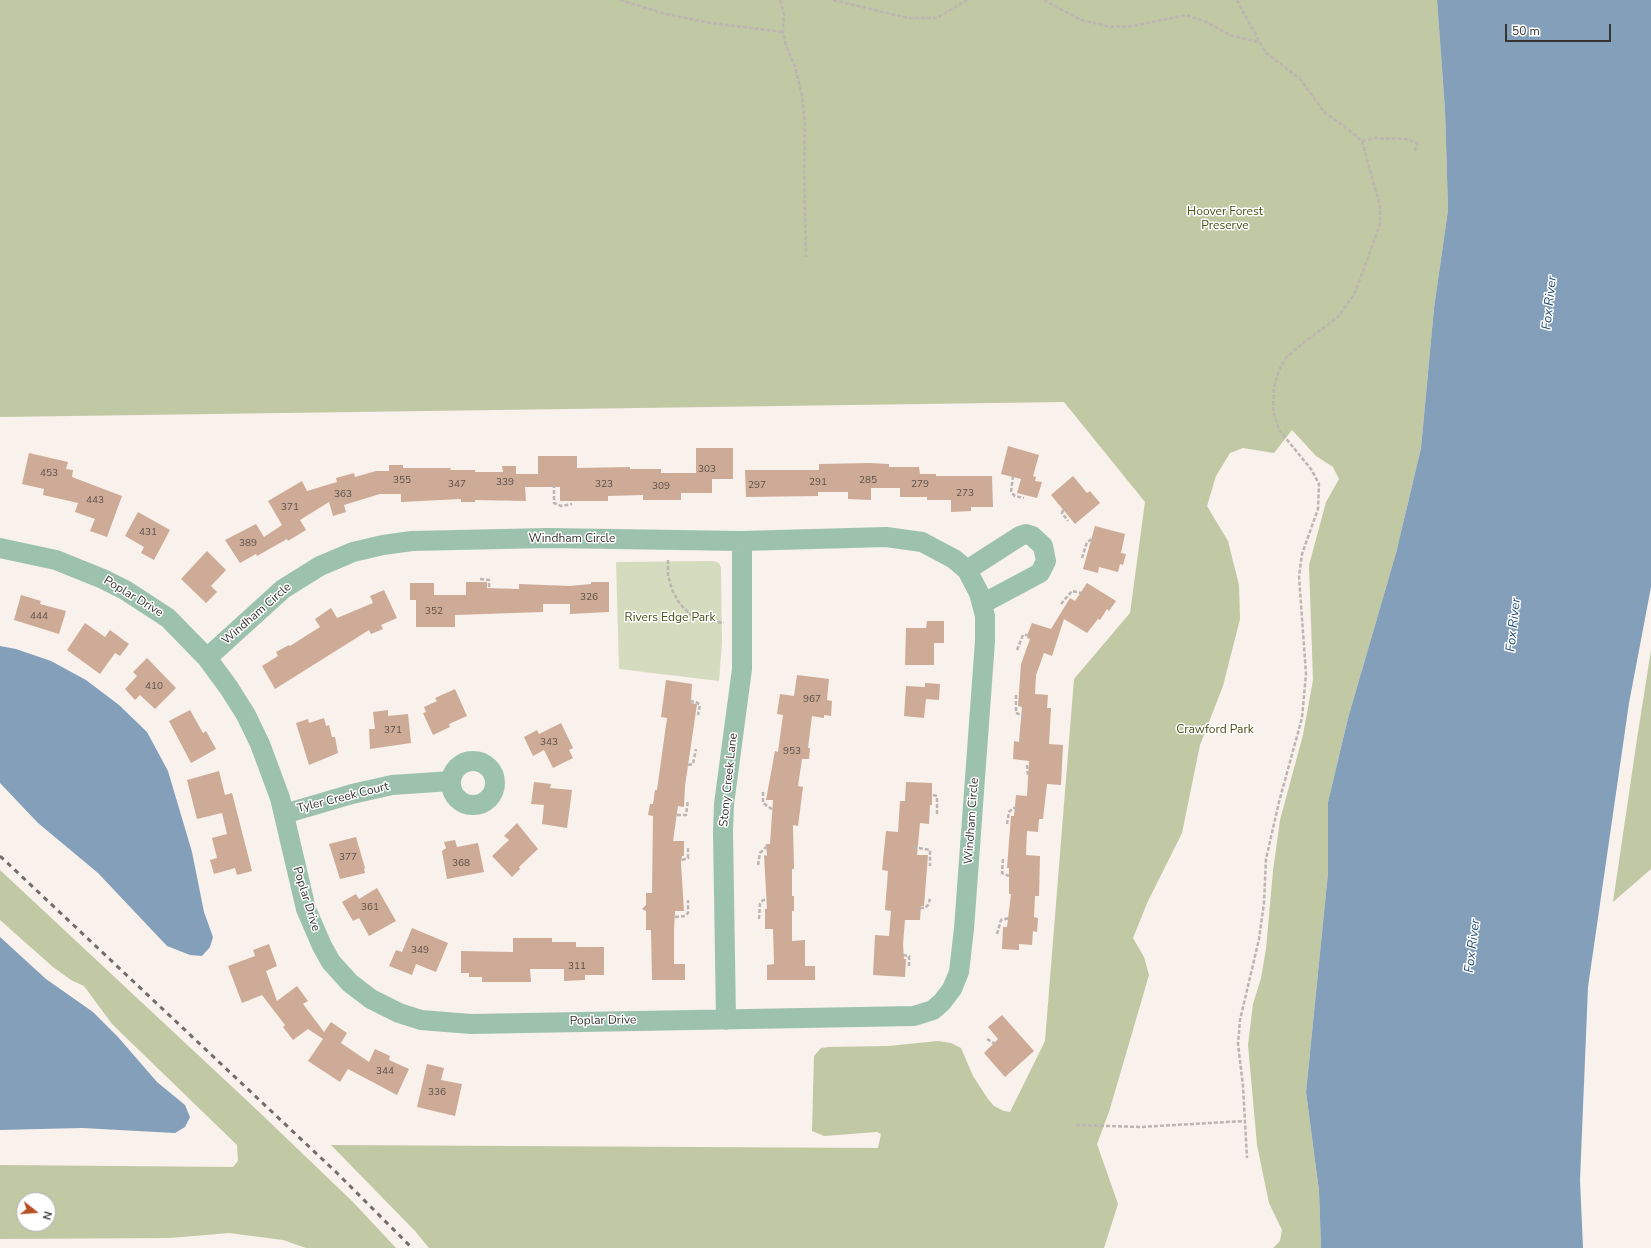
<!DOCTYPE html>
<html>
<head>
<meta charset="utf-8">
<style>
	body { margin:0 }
	#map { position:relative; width:1651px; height:1248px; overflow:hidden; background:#f9f1ec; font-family:"Nunito Sans",sans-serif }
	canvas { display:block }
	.north { position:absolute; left:16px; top:1192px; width:40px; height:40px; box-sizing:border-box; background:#fff; border:1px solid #afadad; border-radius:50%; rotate:107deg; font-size:11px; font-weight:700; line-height:16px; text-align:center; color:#363331 }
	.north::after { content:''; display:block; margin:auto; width:14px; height:18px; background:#b65025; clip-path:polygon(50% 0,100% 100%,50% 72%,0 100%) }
	.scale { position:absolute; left:1505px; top:24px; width:106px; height:18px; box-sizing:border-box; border:2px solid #363331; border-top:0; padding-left:5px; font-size:12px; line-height:14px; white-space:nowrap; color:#363331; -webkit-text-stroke:3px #fff; paint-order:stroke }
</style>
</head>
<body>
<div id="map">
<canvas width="1651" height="1248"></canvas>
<div class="north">N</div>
<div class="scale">50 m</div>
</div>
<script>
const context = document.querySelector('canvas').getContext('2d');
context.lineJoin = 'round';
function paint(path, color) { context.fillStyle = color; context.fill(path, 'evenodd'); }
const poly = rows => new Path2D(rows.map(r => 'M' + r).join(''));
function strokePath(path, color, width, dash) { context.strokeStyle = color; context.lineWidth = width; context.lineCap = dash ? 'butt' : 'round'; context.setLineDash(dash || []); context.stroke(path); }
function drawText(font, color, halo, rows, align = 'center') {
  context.font = font + ' "Nunito Sans",sans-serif'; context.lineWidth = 3; context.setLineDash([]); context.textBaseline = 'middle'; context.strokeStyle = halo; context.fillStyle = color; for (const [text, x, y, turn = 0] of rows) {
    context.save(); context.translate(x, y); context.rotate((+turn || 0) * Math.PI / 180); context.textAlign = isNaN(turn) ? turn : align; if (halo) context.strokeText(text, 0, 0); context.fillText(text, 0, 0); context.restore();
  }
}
paint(poly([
	[713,561,719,563,721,568,722,643,719,681,619,669,616,562]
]), '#d5dbbf');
paint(poly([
	[0,0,1437,0,1445,110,1448,210,1434,308,1421,448,1396,553,1348,718,1328,802,1328,873,1306,1092,1319,1191,1321,1248,1273,1248,1280,1241,1282,1230,1269,1203,1257,1145,1248,1045,1253,1004,1261,978,1266,949,1273,871,1280,820,1303,735,1313,680,1309,565,1326,502,1339,479,1333,467,1316,456,1292,430,1274,453,1243,448,1230,453,1216,476,1207,506,1228,541,1239,585,1240,619,1223,686,1200,745,1182,833,1148,901,1133,938,1144,957,1149,975,1109,1112,1097,1144,1118,1204,1104,1248,429,1248,415,1231,331,1145,878,1148,881,1134,877,1132,824,1136,812,1131,814,1056,821,1048,829,1047,888,1046,938,1041,951,1043,961,1048,973,1076,988,1099,994,1106,1004,1111,1010,1112,1045,1041,1074,679,1130,613,1145,502,1064,402,0,417],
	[1651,650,1651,869,1613,902,1637,739],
	[0,870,257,1110,353,1202,396,1248,306,1248,283,1240,229,1233,170,1238,0,1239,0,1165,233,1167,238,1161,237,1145,112,1024,84,986,71,980,53,967,0,920],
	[24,1200,48,1200,48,1224,24,1224]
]), '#c0c8a4');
paint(poly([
	[1437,0,1651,0,1651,587,1629,703,1588,987,1580,1180,1583,1248,1321,1248,1319,1191,1306,1092,1328,873,1328,802,1348,718,1396,553,1421,448,1434,308,1448,210,1445,110],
	[0,646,16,649,51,661,86,680,119,705,147,732,168,771,192,852,204,912,213,937,210,947,202,956,190,955,167,946,98,873,38,823,0,783],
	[0,937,46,979,93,1012,118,1037,157,1082,185,1105,190,1117,185,1127,175,1133,82,1128,0,1130]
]), '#849fba');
paint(poly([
	[1008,446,1039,455,1033,476,1036,477,1035,481,1042,482,1037,498,1017,493,1021,479,1001,474],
	[696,448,733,448,733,479,712,479,712,493,681,493,681,500,643,500,643,495,608,496,608,501,560,501,560,487,525,487,526,501,475,500,475,502,461,502,461,499,401,502,401,494,380,494,344,505,346,512,333,516,329,502,300,520,306,530,288,541,287,539,257,556,256,554,240,563,225,540,256,524,264,537,282,525,268,501,302,481,307,491,337,482,336,478,354,473,355,477,376,471,389,471,389,465,403,465,403,468,451,468,450,470,475,470,475,472,503,472,502,466,516,466,516,474,538,474,538,456,577,456,577,468,630,467,630,469,661,469,661,473,696,473],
	[29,453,68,462,66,469,73,470,72,477,122,496,107,537,90,531,95,519,75,512,78,503,43,495,44,489,22,484],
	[870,463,889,464,889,467,919,467,920,474,936,474,936,476,992,476,993,507,971,507,971,511,951,512,951,500,927,500,927,497,900,497,900,488,871,488,871,500,848,499,848,492,818,492,818,496,746,497,745,470,819,470,819,464],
	[1073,476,1087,493,1090,491,1100,503,1075,524,1051,495],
	[138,512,170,530,154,560,141,553,144,547,125,536],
	[1095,526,1125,534,1121,553,1126,554,1123,565,1120,564,1118,572,1099,567,1098,573,1083,569],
	[207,551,226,570,211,586,217,592,206,603,181,579],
	[466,582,487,582,487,588,519,589,519,584,570,586,591,584,591,582,609,582,609,612,570,614,570,604,543,604,543,612,455,615,455,627,416,627,416,600,410,600,410,583,434,583,434,595,466,595],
	[1087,583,1116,601,1109,611,1107,609,1100,620,1098,619,1087,633,1064,619,1052,656,1044,653,1036,675,1035,694,1048,695,1047,708,1051,708,1049,744,1063,745,1061,785,1047,784,1043,819,1039,819,1038,832,1027,831,1026,855,1040,856,1039,896,1035,896,1034,917,1038,918,1037,932,1033,931,1032,945,1019,944,1019,950,1002,949,1003,927,1007,927,1011,894,1009,894,1009,868,1007,868,1011,816,1014,816,1016,795,1027,796,1029,761,1013,759,1014,741,1019,742,1022,707,1018,706,1021,664,1030,639,1027,638,1028,633,1032,623,1051,629,1070,598,1075,601],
	[384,590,397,618,381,625,383,629,371,634,369,630,275,689,262,666,278,656,276,652,289,645,290,646,320,627,315,619,331,608,337,618,373,603,370,596],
	[21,595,41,601,40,604,66,611,59,634,14,620],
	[927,621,944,621,944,643,934,643,934,665,905,665,906,628,926,628],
	[85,623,105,637,110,630,129,644,120,656,115,653,100,674,67,650],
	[147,658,176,688,155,709,140,695,135,700,125,689,137,676,133,672],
	[797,675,829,679,827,700,832,701,831,716,824,715,824,718,812,716,808,748,810,748,809,759,802,759,798,786,803,787,798,826,793,825,794,869,792,869,792,896,794,896,794,911,792,911,792,941,805,940,805,966,815,966,815,980,767,980,767,965,774,964,773,929,765,929,765,909,767,909,764,855,767,856,766,844,770,844,773,800,766,800,775,751,778,752,783,715,777,714,780,694,794,696],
	[666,680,692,684,691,703,697,704,685,786,684,807,678,806,673,841,684,841,684,856,682,856,681,864,684,911,675,911,674,930,674,964,685,964,685,980,652,980,651,930,646,930,646,911,642,909,646,905,646,893,652,893,653,816,648,815,650,804,653,804,655,790,657,790,667,718,661,717],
	[925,683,940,684,939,700,926,699,924,718,904,716,906,686,925,687],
	[455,689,467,716,449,724,450,727,433,735,423,713,426,712,424,707,437,701,435,698],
	[190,710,203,733,206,731,216,749,191,763,169,721],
	[388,710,388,716,408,714,411,743,370,749,369,729,375,729,373,712],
	[324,718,326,726,329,725,332,737,335,737,338,753,309,765,296,723,308,719,309,723],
	[561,723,573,748,569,750,573,758,553,768,544,750,533,756,524,737,537,730,539,734],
	[219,771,225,795,232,793,252,871,237,875,235,868,214,874,210,860,217,858,212,838,227,834,222,813,197,819,187,780],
	[534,782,551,784,550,788,572,790,567,828,542,824,544,805,531,804],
	[906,782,932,783,932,805,930,805,929,824,920,823,917,855,928,855,924,906,921,906,920,920,905,920,903,944,904,959,906,959,905,977,873,975,875,935,889,936,891,911,885,910,888,871,882,870,886,831,898,832,900,801,905,801],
	[517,823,538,849,519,867,520,869,512,877,492,856,509,840,504,836],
	[356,837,365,868,364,869,365,873,340,879,329,844],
	[455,840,457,847,478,843,484,872,447,879,442,851,446,848,444,842],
	[377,888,396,921,369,936,359,918,353,921,342,902,356,894,359,899],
	[412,928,448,943,436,972,416,964,412,975,389,966,396,950,402,952],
	[513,938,552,938,552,942,576,942,576,947,604,947,604,975,585,975,585,980,564,981,564,969,530,969,531,982,482,982,482,977,469,977,469,973,461,973,461,951,513,952],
	[269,944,277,966,266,971,277,1001,297,986,308,1001,303,1004,324,1032,331,1022,347,1033,341,1043,369,1062,375,1049,390,1056,389,1060,409,1069,397,1095,348,1069,340,1082,308,1061,323,1039,308,1029,293,1040,283,1027,285,1025,262,995,242,1003,228,966,255,956,253,950],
	[1002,1015,1034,1051,1005,1077,984,1053,998,1039,988,1027],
	[427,1064,444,1068,441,1080,462,1084,455,1116,417,1107]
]), '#cdab96');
strokePath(poly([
	[620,0,666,14,710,23,783,32],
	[780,0,784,14,783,32,786,46,795,66,802,96,805,127,804,171,806,257],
	[833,0,908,18,937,18,967,0],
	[1044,0,1081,20,1111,27,1133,26,1186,15,1204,21,1232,36,1259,42],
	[1237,0,1265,52,1300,79,1325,113,1345,127,1362,141,1380,206,1380,224,1355,293,1338,317,1298,347,1286,358,1279,370,1274,387,1273,411,1279,430,1311,469,1319,484,1318,509,1302,554,1299,576,1306,674,1302,718,1279,802,1266,859,1264,903,1259,939,1240,1020,1238,1044,1243,1086,1247,1158],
	[1362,141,1375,138,1406,139,1417,143,1415,151],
	[1013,476,1011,492,1015,496,1024,498],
	[554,484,554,503,561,506,572,504],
	[1063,510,1062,513,1068,521],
	[1082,558,1087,542,1092,539],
	[668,560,668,576,673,592,680,604,691,615,704,620,724,623],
	[480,579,489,580,489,588],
	[1061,604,1072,591,1081,593],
	[1017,650,1023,635,1029,635],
	[1016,695,1016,713,1024,716],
	[690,701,696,702,700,705,698,715],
	[688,765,693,764,696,749],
	[1027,765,1028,775],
	[763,792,763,803,773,810],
	[933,795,937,796,937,815],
	[677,815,686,815,688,800],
	[1007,824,1009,812,1013,808,1017,808],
	[913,847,930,850,930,866],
	[1003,859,1002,873,1009,876],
	[682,860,688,858,688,848],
	[758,865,760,853,767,846],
	[920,908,925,908,928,905,930,899],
	[675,917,685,916,688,913,688,900],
	[759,919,760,904,763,900,767,900],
	[997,934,1001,920,1009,918],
	[903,955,909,956,909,967],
	[987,1039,997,1045],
	[1076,1125,1140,1127,1245,1121]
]), '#bcb5b1', 2.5, [4, 2]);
strokePath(poly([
	[0,548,56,560,103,579,125,590,168,618,207,658,229,688,246,715,260,744,280,798,306,909,322,946,331,962,350,983,371,999,399,1013,421,1020,471,1024,914,1016,933,1010,942,1002,952,989,959,972,964,929,985,641,985,616,979,593,967,570,954,559,922,542,886,537,742,541,548,538,412,541,383,545,353,552,320,566,283,589,207,658],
	[967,570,1020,536,1026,534,1032,536,1043,546,1046,561,1040,573,982,604],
	'451 783a22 22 0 1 1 44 0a22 22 0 1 1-44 0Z',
	[284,814,352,794,392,785,451,781],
	[726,1020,723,831,724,804,742,669,742,541]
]), '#9cc2ae', 20);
strokePath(poly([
	[0,856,337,1173,412,1248]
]), '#726d6b', 3, [5, 5]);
drawText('10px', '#5c514a', null, [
	["303",707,470],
	["453",49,474],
	["355",402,481],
	["285",868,481],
	["339",505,483],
	["291",818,483],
	["347",457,485],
	["323",604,485],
	["279",920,485],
	["297",757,486],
	["309",661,487],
	["273",965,494],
	["363",343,495],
	["443",95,501],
	["371",290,508],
	["431",148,533],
	["389",248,544],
	["326",589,598],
	["352",434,612],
	["444",39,617],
	["410",154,687],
	["967",812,700],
	["371",393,731],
	["343",549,743],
	["953",792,752],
	["377",348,858],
	["368",461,864],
	["361",370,908],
	["349",420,951],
	["311",577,967],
	["344",385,1072],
	["336",437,1093]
]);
drawText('12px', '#464e16', '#fff', [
	["Hoover Forest",1225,212],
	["Preserve",1225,226],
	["Rivers Edge Park",670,618],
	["Crawford Park",1215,730]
]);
drawText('12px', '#363331', '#fff', [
	["Windham Circle",572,539],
	["Poplar Drive",133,597,31],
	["Windham Circle",257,614,-41],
	["Stony Creek Lane",729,780,-84],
	["Tyler Creek Court",343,798,-14],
	["Windham Circle",972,821,-86],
	["Poplar Drive",306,899,73],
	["Poplar Drive",603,1021,-1]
]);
drawText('italic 13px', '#234d73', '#fff', [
	["Fox River",1550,303,-84],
	["Fox River",1514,625,-84],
	["Fox River",1473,946,-83]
]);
</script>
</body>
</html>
